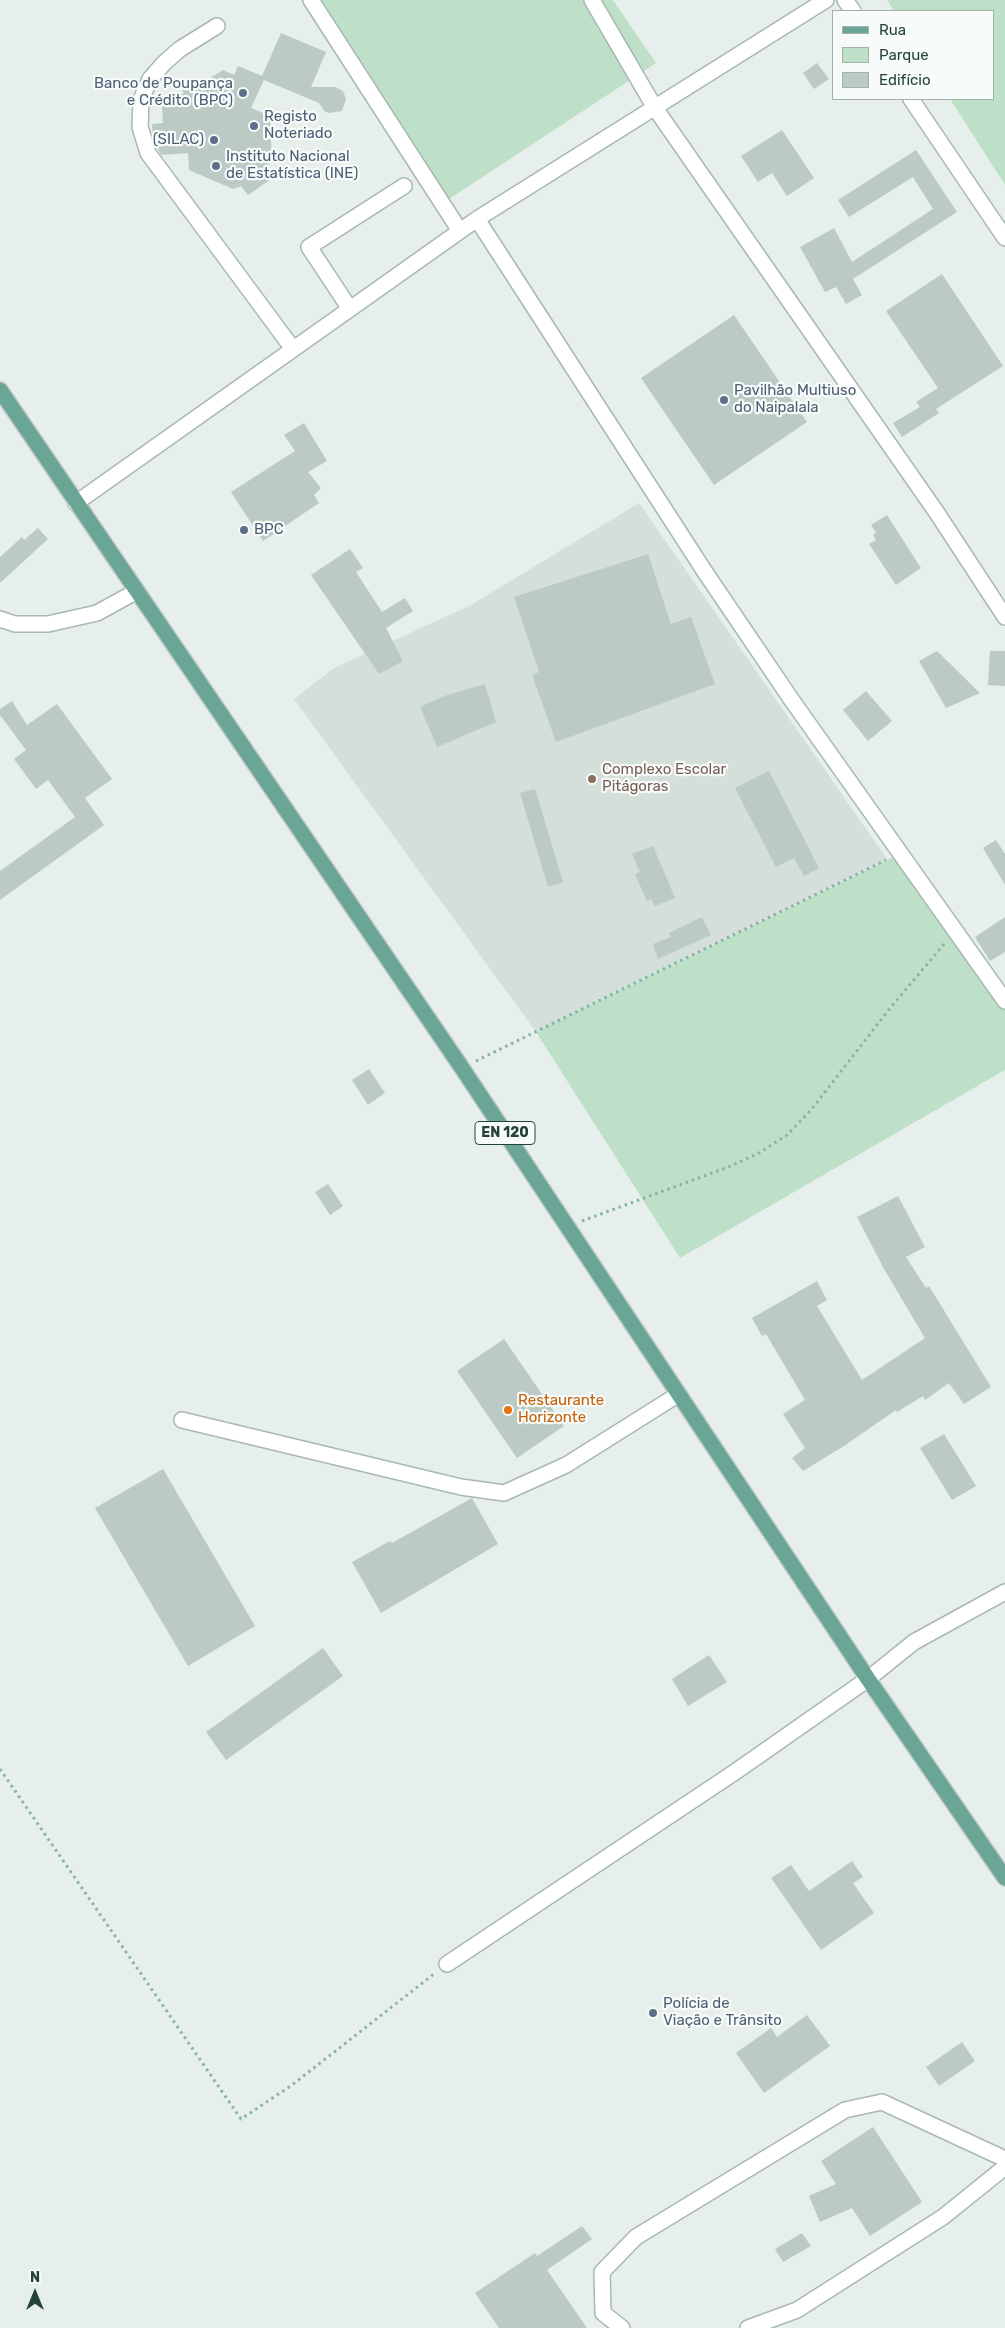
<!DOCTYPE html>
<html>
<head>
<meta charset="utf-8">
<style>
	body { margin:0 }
	#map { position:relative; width:1005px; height:2328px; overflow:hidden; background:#e6efeb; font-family:Rubik,sans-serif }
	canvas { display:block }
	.legend { position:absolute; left:832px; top:10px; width:162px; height:90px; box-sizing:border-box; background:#f7fbf9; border:1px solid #a3b1ad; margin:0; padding:6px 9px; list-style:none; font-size:15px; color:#24423a }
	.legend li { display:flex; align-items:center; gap:10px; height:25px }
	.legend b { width:25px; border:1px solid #a3b1ad }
	.north { position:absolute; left:10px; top:2268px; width:50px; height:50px; -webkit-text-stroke:4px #f7fbf9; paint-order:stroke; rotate:0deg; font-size:14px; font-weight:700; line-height:20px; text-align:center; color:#24423a }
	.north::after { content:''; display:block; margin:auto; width:18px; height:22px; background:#24423a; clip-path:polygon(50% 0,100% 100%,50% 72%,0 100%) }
</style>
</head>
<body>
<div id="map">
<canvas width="1005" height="2328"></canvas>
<ul class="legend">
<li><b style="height:6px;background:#6aa596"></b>Rua</li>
<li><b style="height:14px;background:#bfe0c8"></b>Parque</li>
<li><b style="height:14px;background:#bbcac4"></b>Edifício</li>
</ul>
<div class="north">N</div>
</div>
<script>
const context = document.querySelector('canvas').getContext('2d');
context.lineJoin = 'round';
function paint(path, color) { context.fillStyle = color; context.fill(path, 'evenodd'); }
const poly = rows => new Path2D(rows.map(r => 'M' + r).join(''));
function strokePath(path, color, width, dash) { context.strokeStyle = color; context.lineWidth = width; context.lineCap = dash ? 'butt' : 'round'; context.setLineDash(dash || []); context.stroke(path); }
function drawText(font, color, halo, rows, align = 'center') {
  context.font = font + ' Rubik,sans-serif'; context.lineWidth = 4.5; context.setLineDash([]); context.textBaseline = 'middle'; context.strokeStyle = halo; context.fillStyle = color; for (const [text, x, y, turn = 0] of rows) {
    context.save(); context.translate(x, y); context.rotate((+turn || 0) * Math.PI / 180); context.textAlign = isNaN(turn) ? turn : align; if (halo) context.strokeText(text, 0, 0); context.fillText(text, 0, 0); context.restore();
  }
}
paint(poly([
	[639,503,887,859,536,1032,294,699,334,668,471,605]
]), '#d4dfda');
paint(poly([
	[301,0,613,0,656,63,437,207],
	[887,0,1005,0,1005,185,950,99,994,99,994,11,894,11],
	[901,853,1005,1001,1005,1070,680,1258,536,1032]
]), '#bfe0c8');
paint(poly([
	[281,33,326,52,311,87,335,87,343,91,346,99,342,111,329,113,324,111,319,103,264,80,251,108,270,116,272,162,263,168,271,179,248,195,241,186,233,189,189,170,188,153,161,155,153,138,152,124,163,123,162,107,184,93,182,90,196,81,200,84,223,70,234,75,238,66,262,76],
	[817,63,829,79,814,89,803,73],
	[782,130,814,178,787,196,772,173,758,182,741,156],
	[916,150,957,212,853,279,862,295,846,304,836,287,825,292,800,247,834,228,852,262,933,209,913,177,849,217,838,200],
	[942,274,1003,366,936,409,939,413,902,437,893,423,920,407,916,402,938,388,886,311],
	[734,315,807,422,714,485,641,378],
	[304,423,327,461,308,472,321,488,314,495,319,503,263,541,231,492,295,451,284,435],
	[887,515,921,568,896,585,869,544,876,540,873,535,876,533,871,525],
	[38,528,48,539,0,583,0,557,22,537,24,540],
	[350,549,363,568,356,572,382,612,405,598,413,611,386,628,403,661,379,674,311,575],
	[648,554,671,624,691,617,715,684,556,742,532,675,539,672,514,597],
	[937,651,980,693,946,708,919,661],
	[990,651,1005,651,1005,686,988,685],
	[485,684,496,722,437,747,420,707,444,696],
	[866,691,892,721,868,741,843,710],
	[12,701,27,725,57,704,112,779,85,798,104,825,0,900,0,871,75,817,48,780,36,789,14,759,26,750,0,715,0,709],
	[769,771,819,868,804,876,794,858,776,867,735,788],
	[535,789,563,882,548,887,520,793],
	[996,840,1005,854,1005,885,983,848],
	[653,846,675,898,655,906,651,899,647,901,635,874,640,872,632,854],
	[702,917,711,935,658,959,653,944,671,937,669,933],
	[1005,917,1005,952,990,961,975,937],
	[369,1069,385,1093,368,1105,352,1080],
	[328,1184,343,1206,330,1215,315,1192],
	[898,1196,925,1247,906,1257,926,1288,929,1286,991,1387,964,1404,949,1383,925,1400,923,1396,897,1412,896,1410,844,1446,803,1471,792,1458,805,1448,783,1414,805,1400,766,1334,762,1336,752,1318,817,1281,827,1300,817,1306,862,1380,925,1338,884,1269,857,1217],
	[504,1339,564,1426,517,1458,457,1371],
	[944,1434,976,1486,952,1500,920,1448],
	[163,1469,255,1626,188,1666,95,1508],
	[472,1498,498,1544,381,1613,352,1562,390,1541,392,1543],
	[323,1648,343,1676,226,1760,206,1732],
	[709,1655,727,1682,688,1706,672,1679],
	[852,1861,863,1877,853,1883,874,1913,821,1950,771,1878,791,1865,809,1891],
	[807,2015,830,2046,764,2093,736,2053,771,2028,777,2037],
	[962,2042,975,2061,939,2086,926,2067],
	[873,2127,922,2202,870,2236,852,2208,820,2222,809,2196,836,2184,821,2161],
	[582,2226,592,2239,547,2270,587,2328,499,2328,475,2293,535,2253,537,2256],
	[802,2233,811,2246,783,2262,775,2249]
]), '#bbcac4');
const minor = poly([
	[311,0,460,231],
	[592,0,655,108,937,513,1005,617],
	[845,0,853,11],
	[217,26,180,49,164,63,150,79,141,100,140,127,148,153,293,349],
	[911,99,1005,238],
	[477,219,705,572,791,699,1005,1001],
	[350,309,309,247,404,186],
	[76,503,477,219,826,0],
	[0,619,15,624,48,624,97,613,137,591],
	[182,1420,461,1487,504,1493,566,1465,679,1394],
	[447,1964,735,1772,868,1679,914,1642,1005,1592],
	[622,2328,603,2313,602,2272,636,2237,845,2110,882,2102,1005,2159],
	[748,2328,797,2310,943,2217,1005,2167]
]);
const major = poly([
	[0,390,462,1068,868,1679,1005,1878]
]);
strokePath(minor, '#a8b8b2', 18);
strokePath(major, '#c2cac8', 18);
strokePath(poly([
	[476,1061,886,860],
	[582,1221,731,1166,759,1153,787,1135,811,1110,891,1007,945,943],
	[0,1769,241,2119,292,2085,434,1974]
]), '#86b3a5', 3, [2.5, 4]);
strokePath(minor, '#fff', 15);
strokePath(major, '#6aa596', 15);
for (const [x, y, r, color] of [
	[243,93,5,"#5c6f8a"],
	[254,126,5,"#5c6f8a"],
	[214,140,5,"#5c6f8a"],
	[216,166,5,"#5c6f8a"],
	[724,400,5,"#5c6f8a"],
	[244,530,5,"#5c6f8a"],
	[592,779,5,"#8d6e63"],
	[508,1410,5,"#e8710a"],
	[653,2013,5,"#5c6f8a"]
]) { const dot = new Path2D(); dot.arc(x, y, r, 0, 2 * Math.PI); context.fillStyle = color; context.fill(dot); strokePath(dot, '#f7fbf9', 2); }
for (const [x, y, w] of [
	[505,1133,60]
]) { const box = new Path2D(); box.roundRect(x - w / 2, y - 11.5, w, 23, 4); context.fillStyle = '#f7fbf9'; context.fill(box); strokePath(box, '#24423a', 1); }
drawText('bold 14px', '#24423a', null, [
	["EN 120",505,1133]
]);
drawText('15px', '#4e5e75', '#f7fbf9', [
	["Banco de Poupança",233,84,"right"],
	["e Crédito (BPC)",233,101,"right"],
	["Registo",264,117],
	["Noteriado",264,134],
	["(SILAC)",204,140,"right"],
	["Instituto Nacional",226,157],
	["de Estatística (INE)",226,174],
	["Pavilhão Multiuso",734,391],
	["do Naipalala",734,408],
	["BPC",254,530],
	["Polícia de",663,2004],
	["Viação e Trânsito",663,2021]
], 'left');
drawText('15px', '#785e54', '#f7fbf9', [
	["Complexo Escolar",602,770],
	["Pitágoras",602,787]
], 'left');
drawText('15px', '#c56008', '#f7fbf9', [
	["Restaurante",518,1401],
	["Horizonte",518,1418]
], 'left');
</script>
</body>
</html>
